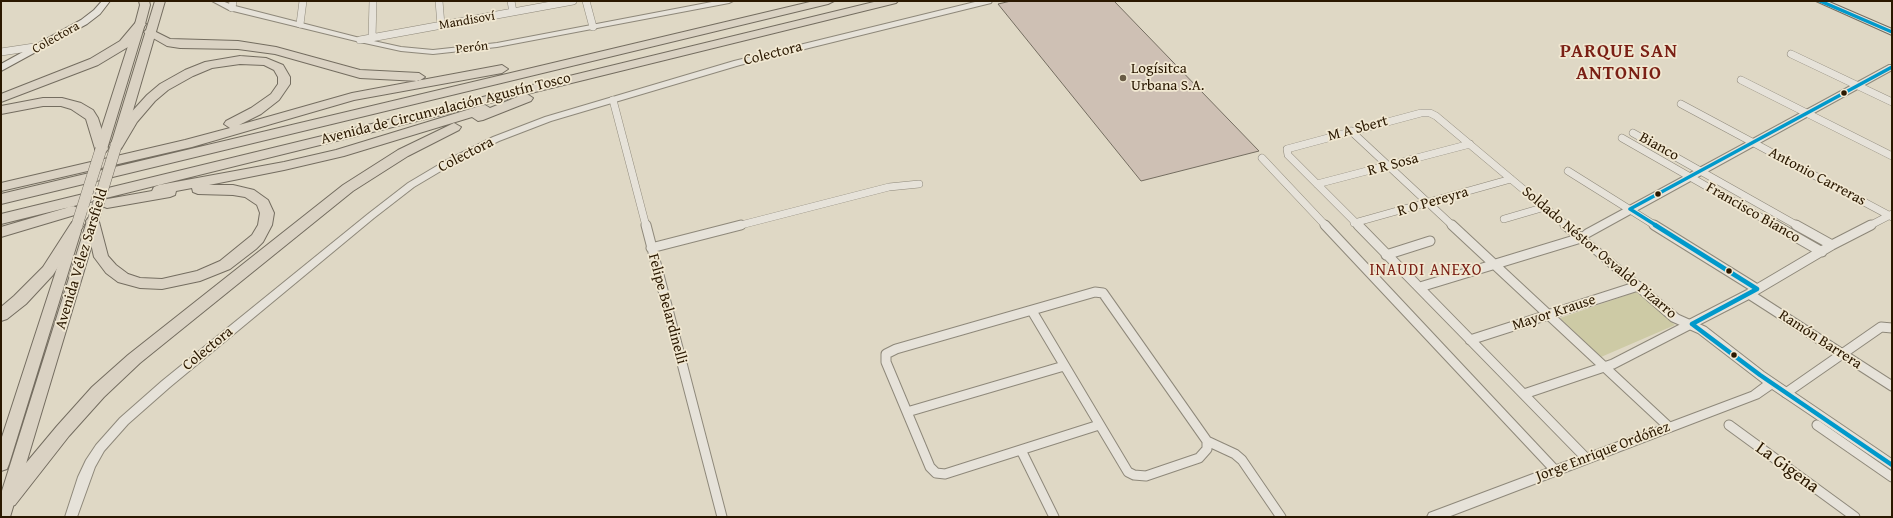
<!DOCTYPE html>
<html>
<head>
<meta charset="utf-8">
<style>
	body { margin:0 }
	#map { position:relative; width:1893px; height:518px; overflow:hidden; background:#dfd8c5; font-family:"Gentium Book Plus",serif }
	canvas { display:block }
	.frame { position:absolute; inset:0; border:2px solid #2a1800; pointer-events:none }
</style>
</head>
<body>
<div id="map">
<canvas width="1893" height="518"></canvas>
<div class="frame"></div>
</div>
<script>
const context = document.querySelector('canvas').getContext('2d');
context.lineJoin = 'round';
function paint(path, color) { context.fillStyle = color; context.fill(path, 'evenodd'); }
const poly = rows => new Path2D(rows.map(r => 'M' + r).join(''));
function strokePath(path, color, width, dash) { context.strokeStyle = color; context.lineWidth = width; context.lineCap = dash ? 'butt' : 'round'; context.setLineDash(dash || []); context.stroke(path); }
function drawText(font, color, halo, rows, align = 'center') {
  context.font = font + ' "Gentium Book Plus",serif'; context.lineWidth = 3.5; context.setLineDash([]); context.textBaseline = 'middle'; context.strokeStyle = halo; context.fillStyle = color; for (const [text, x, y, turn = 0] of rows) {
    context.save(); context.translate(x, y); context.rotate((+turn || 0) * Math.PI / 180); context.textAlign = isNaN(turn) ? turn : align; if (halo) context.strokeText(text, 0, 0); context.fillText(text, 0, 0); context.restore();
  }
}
paint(poly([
	[1636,292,1675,325,1601,357,1560,318]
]), '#cdcaa5');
const building = poly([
	[1011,1,1114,1,1259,151,1141,181,998,4,1011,1]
]);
paint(building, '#cec0b4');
strokePath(building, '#746d60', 1);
const minorFar1 = poly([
	[439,1,441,25],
	[511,1,513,12],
	[586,1,593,27],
	[232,8,233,1],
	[300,24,303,1],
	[372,38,373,1],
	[360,40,573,1],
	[1,52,41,46],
	[1791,54,1892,102],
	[1741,80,1892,156],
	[613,100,646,226],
	[1681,104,1892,217],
	[1351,131,1453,226],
	[1633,133,1798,226],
	[1622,138,1776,226],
	[1262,158,1326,226],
	[1568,171,1656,226],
	[1317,184,1470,144],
	[1504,219,1545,207],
	[1354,223,1511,179],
	[737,226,889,187,919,184],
	[1359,226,1288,155,1287,149,1421,113,1430,113,1436,116,1567,226],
	[1869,226,1892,214]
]);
const minor = poly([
	[646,225,722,517],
	[1325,225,1555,470],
	[1358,225,1586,458],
	[1452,225,1669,427],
	[1565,225,1581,238],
	[1654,225,1757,289],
	[1775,225,1822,252],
	[1796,225,1832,245],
	[651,248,741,225],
	[1386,255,1430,241],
	[1420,287,1581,238],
	[1749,294,1892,386],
	[1032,311,1128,472,1134,475,1146,476,1199,458,1207,449,1207,441],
	[1470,340,1638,286],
	[1786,393,1881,327,1892,328],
	[1524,394,1613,364,1749,294,1832,245,1871,225],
	[907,412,1064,366],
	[1099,425,945,474,936,473,930,467,886,362,886,354,896,349,1095,292,1103,293,1207,441,1235,454,1242,460,1281,517],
	[1729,425,1855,517],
	[1817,425,1892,477],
	[1021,450,1054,517]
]);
const tertiary = poly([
	[212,1,222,1,235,6,360,38,401,47,433,50,497,43,717,1,733,1,729,3,497,47,433,54,401,51,360,42,229,10,212,1],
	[979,1,992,1,991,3,740,65,551,121,499,141,451,165,414,187,374,218,170,387,128,424,104,451,95,467,77,517,65,517,78,477,86,460,96,445,120,418,162,381,368,214,408,183,445,161,493,137,545,117,734,61,979,1],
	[1889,65,1892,65,1892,70,1587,238,1679,315,1706,327,1764,372,1892,459,1892,470,1772,389,1759,398,1448,517,1427,517,1429,513,1751,392,1763,383,1698,333,1671,321,1576,238,1585,230,1889,65]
]);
const secondary = poly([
	[102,1,110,1,100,14,87,24,1,71,1,64,81,20,94,10,102,1],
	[1816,1,1827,1,1892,29,1892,35,1816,1]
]);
const primary = poly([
	[139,1,149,1,150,5,145,24,107,149,101,153,97,152,95,149,135,24,140,5,139,1],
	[155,1,165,1,124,141,118,145,114,143,112,141,155,1]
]);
const trunk = poly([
	[93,217,97,218,99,221,10,517,1,517,1,494,87,221,89,218,93,217],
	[75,227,79,228,81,231,9,464,7,469,1,471,1,440,69,231,71,228,75,227]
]);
const motorway = poly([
	[814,1,834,1,828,4,1,204,1,194,814,1],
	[878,1,898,1,896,3,527,94,533,98,531,101,483,120,478,121,472,117,344,156,284,170,209,185,233,185,254,190,268,200,274,213,272,225,263,242,256,249,230,269,200,281,162,289,140,288,118,282,106,273,94,257,86,221,88,218,93,216,98,218,108,256,116,265,128,274,140,278,162,279,197,271,220,261,252,235,258,225,260,213,257,205,245,197,233,195,198,194,193,192,192,188,176,191,175,195,170,197,107,208,102,206,100,203,102,200,152,191,154,187,159,185,284,162,336,150,480,106,485,105,490,108,522,95,1,224,1,214,878,1],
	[140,21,146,24,128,47,98,65,1,102,1,94,90,59,120,41,136,22,140,21],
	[150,29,170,39,238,41,276,47,360,70,419,73,425,77,419,81,360,78,275,54,238,49,180,48,167,46,146,34,144,32,146,30,150,29],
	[240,56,266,58,283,65,290,77,290,84,279,100,261,114,239,125,352,93,502,65,508,69,502,73,354,100,192,147,1,191,1,183,185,140,230,128,224,124,226,121,251,108,271,94,278,84,278,77,274,70,264,65,240,64,212,68,193,76,168,90,155,101,137,122,121,149,116,150,111,149,109,146,127,117,147,95,160,84,185,70,205,62,240,56],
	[43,98,62,98,81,103,93,110,98,118,108,149,106,152,96,152,86,119,71,109,61,106,43,106,1,114,1,106,43,98],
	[454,123,461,127,459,130,408,156,353,191,140,363,104,397,69,436,15,505,8,507,1,505,1,493,57,426,92,387,128,355,343,185,398,150,454,123],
	[73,206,78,208,80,211,78,214,1,237,1,227,73,206],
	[77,220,82,222,84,225,53,275,26,304,7,319,1,321,1,307,14,296,43,267,72,222,77,220]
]);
strokePath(minorFar1, '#8e887a', 8);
strokePath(minor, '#8e887a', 11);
strokePath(tertiary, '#8e887a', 2);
strokePath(secondary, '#746d60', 2);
strokePath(primary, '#746d60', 2);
strokePath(trunk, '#746d60', 2);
strokePath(motorway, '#746d60', 2);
strokePath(minorFar1, '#e6e2d9', 7);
strokePath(minor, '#e6e2d9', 9);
paint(tertiary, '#e6e2d9');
paint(secondary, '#e6e2d9');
paint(primary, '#dad2c3');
paint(trunk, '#dad2c3');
paint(motorway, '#dad2c3');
const trunkBridge = poly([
	[93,221,116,146],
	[77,225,101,149]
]);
strokePath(trunkBridge, '#746d60', 12, []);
strokePath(trunkBridge, '#dad2c3', 11);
strokePath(poly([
	[1820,1,1892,32],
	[1657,226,1630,209,1892,67]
]), '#0099cb', 3.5);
strokePath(poly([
	[1655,225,1757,289,1692,324],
	[1692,324,1760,375,1892,465]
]), '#0099cb', 4.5);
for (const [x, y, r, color] of [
	[1123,78,4,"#695b45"],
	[1844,93,3.5,"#2a1800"],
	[1658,194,3.5,"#2a1800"],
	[1729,271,3.5,"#2a1800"],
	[1734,355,3.5,"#2a1800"]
]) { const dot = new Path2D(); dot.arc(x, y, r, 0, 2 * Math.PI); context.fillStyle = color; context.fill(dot); strokePath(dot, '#f1e8d2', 1.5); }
drawText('13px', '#2a1800', '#f1e8d2', [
	["Mandisoví",467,21,-10],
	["Colectora",56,38,-29],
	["Perón",472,48,-7]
]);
drawText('15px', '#2a1800', '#f1e8d2', [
	["Colectora",773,54,-14],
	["Avenida de Circunvalación Agustín Tosco",446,109,-14],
	["M A Sbert",1358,129,-15],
	["Bianco",1659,147,29],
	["Colectora",466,155,-27],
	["R R Sosa",1393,165,-15],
	["Antonio Carreras",1817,177,28],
	["R O Pereyra",1433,202,-16],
	["Francisco Bianco",1753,213,30],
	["Soldado Néstor Osvaldo Pizarro",1599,253,40],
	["Avenida Vélez Sarsfield",82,259,-73],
	["Felipe Belardinelli",667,309,75],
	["Mayor Krause",1554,313,-18],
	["Ramón Barrera",1820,340,33],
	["Colectora",208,349,-39],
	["Jorge Enrique Ordóñez",1603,452,-21]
]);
drawText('15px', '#2a1800', '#f1e8d2', [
	["Logísitca",1131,69],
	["Urbana S.A.",1131,86]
], 'left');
context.letterSpacing = '1px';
drawText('16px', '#7a1f14', '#f1e8d2', [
	["INAUDI ANEXO",1426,271]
]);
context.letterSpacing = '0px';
drawText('18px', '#2a1800', '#f1e8d2', [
	["La Gigena",1787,468,36]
]);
context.letterSpacing = '1px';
drawText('bold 19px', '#7a1f14', '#f1e8d2', [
	["PARQUE SAN",1619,52],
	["ANTONIO",1619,74]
]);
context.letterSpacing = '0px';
</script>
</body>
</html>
